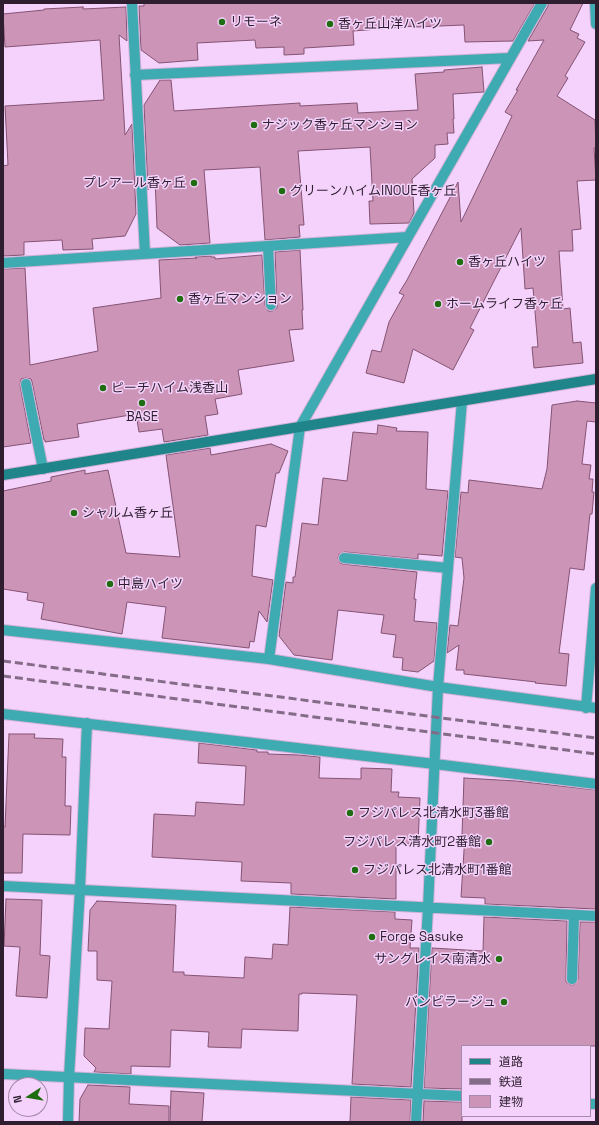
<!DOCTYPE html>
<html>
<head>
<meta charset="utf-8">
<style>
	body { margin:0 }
	#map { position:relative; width:599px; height:1125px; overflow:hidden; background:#f4d2fb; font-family:"Space Grotesk","Noto Sans JP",sans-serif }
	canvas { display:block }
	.frame { position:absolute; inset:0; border:4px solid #2e1e30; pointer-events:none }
	.legend { position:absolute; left:461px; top:1045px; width:130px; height:72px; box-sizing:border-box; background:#f4d2fb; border:1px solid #a58aaa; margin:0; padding:5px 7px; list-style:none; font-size:12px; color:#2e1e30 }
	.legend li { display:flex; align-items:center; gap:8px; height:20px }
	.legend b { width:20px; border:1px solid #a58aaa }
	.north { position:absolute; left:8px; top:1077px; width:40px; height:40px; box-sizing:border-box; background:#f4d2fb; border:1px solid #a58aaa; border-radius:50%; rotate:258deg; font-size:11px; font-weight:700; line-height:16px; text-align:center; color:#2e1e30 }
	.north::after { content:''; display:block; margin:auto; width:14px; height:18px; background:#1f6d11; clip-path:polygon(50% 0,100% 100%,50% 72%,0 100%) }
</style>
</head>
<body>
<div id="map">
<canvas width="599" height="1125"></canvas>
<div class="frame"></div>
<ul class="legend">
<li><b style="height:5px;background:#20858b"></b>道路</li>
<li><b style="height:5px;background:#846c88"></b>鉄道</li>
<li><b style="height:11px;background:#cc95b8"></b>建物</li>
</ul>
<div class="north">N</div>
</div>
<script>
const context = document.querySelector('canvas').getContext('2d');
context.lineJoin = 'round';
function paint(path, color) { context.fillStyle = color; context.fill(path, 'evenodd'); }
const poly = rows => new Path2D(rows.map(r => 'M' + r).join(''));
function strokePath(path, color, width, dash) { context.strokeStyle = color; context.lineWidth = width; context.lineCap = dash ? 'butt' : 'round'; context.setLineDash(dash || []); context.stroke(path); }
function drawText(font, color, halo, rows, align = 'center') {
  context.font = font + ' "Space Grotesk","Noto Sans JP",sans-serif'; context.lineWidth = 3; context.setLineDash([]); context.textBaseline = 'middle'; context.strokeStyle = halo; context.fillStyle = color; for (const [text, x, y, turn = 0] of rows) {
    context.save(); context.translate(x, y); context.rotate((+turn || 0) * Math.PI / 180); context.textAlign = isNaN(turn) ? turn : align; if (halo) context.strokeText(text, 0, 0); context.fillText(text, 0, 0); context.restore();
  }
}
const building = poly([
	[144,3,535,3,513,41,465,42,464,25,416,27,416,26,353,31,354,45,304,48,304,54,284,55,284,47,256,48,255,40,197,43,198,60,159,63,141,50,139,6,144,6,144,3],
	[548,3,583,3,570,30,579,34,577,38,585,42,565,76,568,78,557,96,595,120,596,148,594,148,596,180,577,181,581,229,572,230,573,251,559,251,563,309,570,308,573,343,581,342,583,363,534,368,532,347,538,347,533,288,525,289,521,228,470,328,474,330,453,370,413,349,404,383,366,373,372,350,381,352,389,322,404,295,399,293,407,280,458,182,461,222,512,116,505,112,518,90,516,90,544,40,528,41,548,6,548,3],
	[83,7,83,9,126,7,127,41,119,35,125,135,132,124,136,214,125,236,92,239,93,249,63,250,62,240,24,242,24,255,3,256,3,166,8,165,5,106,104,100,100,40,5,47,3,14,44,10,44,9,83,7],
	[482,67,484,92,453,94,454,119,453,119,454,133,447,133,448,144,435,145,435,158,412,179,414,213,409,223,370,224,369,201,373,201,370,147,298,151,304,225,299,225,300,237,265,240,260,167,204,170,210,243,180,245,157,228,155,177,148,190,144,105,160,80,171,80,174,111,300,103,300,106,357,103,358,113,418,110,415,74,444,72,444,70,482,67],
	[300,250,303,310,302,310,303,329,289,330,294,361,238,370,242,394,215,399,218,414,205,416,208,435,164,442,162,429,139,432,136,414,77,424,79,437,45,442,45,440,44,440,32,382,31,379,25,378,21,379,20,385,31,443,3,447,3,269,25,268,30,365,98,351,93,308,161,298,159,260,197,258,195,257,211,256,211,257,215,257,215,259,262,255,265,305,268,311,272,311,277,308,277,305,275,252,300,250],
	[577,401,596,403,596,422,587,421,582,464,591,465,589,479,593,479,592,492,594,492,592,514,590,514,584,570,570,568,559,653,569,654,566,686,535,683,536,682,464,674,464,670,456,670,459,645,447,653,450,625,458,626,464,578,462,558,455,557,461,492,468,493,469,480,542,489,547,469,552,405,577,401],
	[378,425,397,428,396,431,428,432,426,489,448,491,442,556,418,554,418,559,345,552,339,554,338,558,340,563,343,564,417,572,414,599,416,599,414,621,437,623,434,661,418,672,402,670,403,658,393,657,396,635,381,633,384,615,338,610,332,660,294,655,279,636,286,582,293,583,293,577,295,577,302,523,318,525,323,478,347,481,353,432,377,434,378,425],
	[271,444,288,451,279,473,276,473,266,527,256,525,252,576,273,580,267,622,259,611,254,642,250,641,249,648,162,638,166,607,127,602,122,634,41,619,44,603,27,600,28,593,3,589,3,491,51,481,51,477,85,470,85,474,108,470,126,553,180,557,166,455,210,448,211,455,271,444],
	[9,734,35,734,34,738,63,739,62,757,66,757,65,806,71,806,70,835,23,834,22,873,3,873,3,827,5,827,9,734],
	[199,743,257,750,257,752,268,752,268,754,299,755,320,757,319,778,361,779,361,768,392,769,391,792,399,792,398,797,420,798,418,844,396,844,396,899,291,894,291,883,241,881,242,862,152,857,154,814,195,816,196,802,244,805,246,766,198,763,199,743],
	[464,778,516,781,596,790,596,909,485,904,485,898,461,897,465,835,462,835,464,778],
	[6,899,42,900,40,955,50,956,47,998,16,996,20,947,4,946,6,899],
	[97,901,176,905,173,972,184,972,184,975,244,978,245,957,272,959,273,944,288,945,290,907,395,912,395,919,412,920,410,948,419,948,411,1087,352,1084,357,995,302,993,302,994,299,994,298,1031,242,1029,241,1048,208,1047,209,1032,171,1030,170,1067,131,1066,131,1074,94,1072,96,1068,84,1056,85,1028,109,1029,112,981,97,980,97,951,88,951,90,910,97,901],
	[484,917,567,921,566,979,566,982,571,985,575,984,578,979,580,922,596,922,596,1046,462,1046,462,1089,424,1088,432,948,483,951,484,917],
	[88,1085,130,1087,129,1104,169,1106,169,1122,79,1122,80,1099,88,1085],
	[171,1091,204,1093,202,1122,170,1122,171,1091],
	[351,1097,411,1100,410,1122,350,1122,351,1097],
	[424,1101,462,1102,462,1122,423,1122,424,1101]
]);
paint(building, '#cc95b8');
strokePath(building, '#845273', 1);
const lane = poly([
	[268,246,271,305],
	[26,384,43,469],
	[344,558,448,568],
	[572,979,574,915]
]);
const street = poly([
	[132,3,145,254],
	[595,3,596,24],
	[135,75,510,58],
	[3,263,408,237],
	[3,630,269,659,438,687,596,708],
	[269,659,300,427,408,237,542,3],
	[586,708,596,588],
	[3,714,435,764,596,784],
	[3,886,596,916],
	[3,1074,462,1096],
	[590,1104,596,1104],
	[68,1122,69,1077,80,889,87,723],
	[416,1122,428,908,438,687,462,401]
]);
const secondary = poly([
	[3,475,596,379]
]);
strokePath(lane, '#d0b2d6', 12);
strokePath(street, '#d0b2d6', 12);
strokePath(secondary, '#d0b2d6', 12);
strokePath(lane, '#3eaab1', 10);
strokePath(street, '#3eaab1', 10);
strokePath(secondary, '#20858b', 10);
strokePath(poly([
	[3,661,596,738],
	[3,676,596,754]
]), '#846c88', 3, [8, 4]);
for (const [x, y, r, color] of [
	[222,22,4,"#1f6d11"],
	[330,24,4,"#1f6d11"],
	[254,125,4,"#1f6d11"],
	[194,183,4,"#1f6d11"],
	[282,191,4,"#1f6d11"],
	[460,262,4,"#1f6d11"],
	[180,299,4,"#1f6d11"],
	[438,304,4,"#1f6d11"],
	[103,388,4,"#1f6d11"],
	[142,403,4,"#1f6d11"],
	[74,513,4,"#1f6d11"],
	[110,584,4,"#1f6d11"],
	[350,813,4,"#1f6d11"],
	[489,842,4,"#1f6d11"],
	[355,870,4,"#1f6d11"],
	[372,937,4,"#1f6d11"],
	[499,959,4,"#1f6d11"],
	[504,1002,4,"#1f6d11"]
]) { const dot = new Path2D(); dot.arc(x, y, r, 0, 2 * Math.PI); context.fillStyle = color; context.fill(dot); strokePath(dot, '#f4d2fb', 1.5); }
drawText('13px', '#2e1e30', '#f4d2fb', [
	["リモーネ",230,22],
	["香ヶ丘山洋ハイツ",338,24],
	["ナジック香ヶ丘マンション",262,125],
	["プレアール香ヶ丘",186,183,"right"],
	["グリーンハイムINOUE香ヶ丘",290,191],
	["香ヶ丘ハイツ",468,262],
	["香ヶ丘マンション",188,299],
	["ホームライフ香ヶ丘",446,304],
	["ピーチハイム浅香山",111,388],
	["BASE",142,417,"center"],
	["シャルム香ヶ丘",82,513],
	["中島ハイツ",118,584],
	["フジパレス北清水町3番館",358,813],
	["フジパレス清水町2番館",481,842,"right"],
	["フジパレス北清水町1番館",363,870],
	["Forge Sasuke",380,937],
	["サングレイス南清水",491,959,"right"],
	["バンビラージュ",496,1002,"right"]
], 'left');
</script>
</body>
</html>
